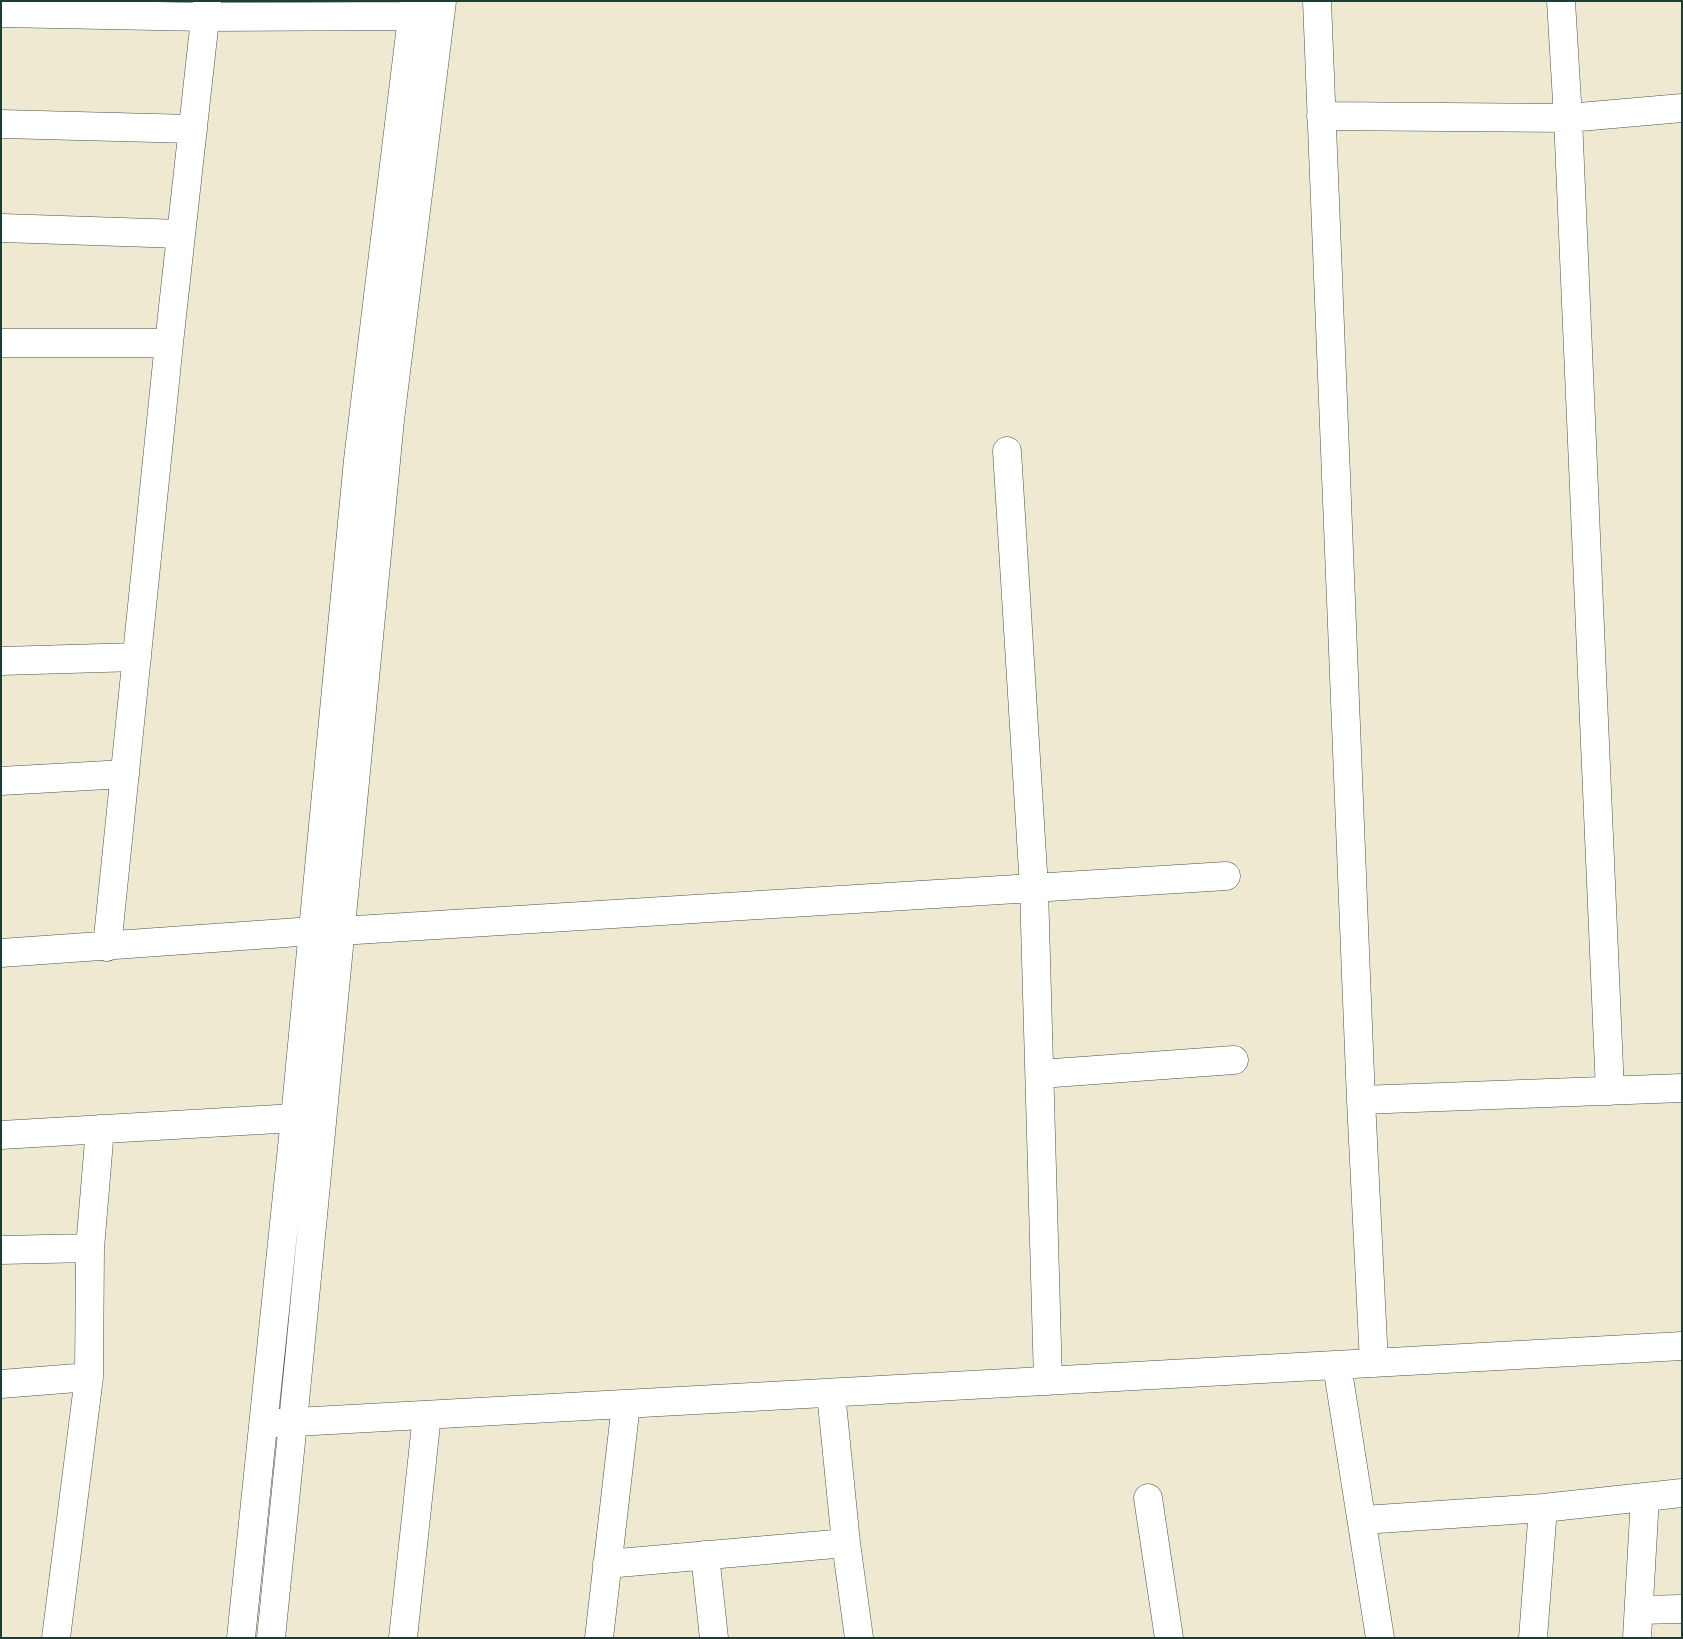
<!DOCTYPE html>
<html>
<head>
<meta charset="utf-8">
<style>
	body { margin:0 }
	#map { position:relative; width:1683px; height:1639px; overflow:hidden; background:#eee9d0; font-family:Mali,sans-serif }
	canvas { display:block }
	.frame { position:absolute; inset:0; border:2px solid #1f3d34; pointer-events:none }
</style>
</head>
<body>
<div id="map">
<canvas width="1683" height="1639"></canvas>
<div class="frame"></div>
</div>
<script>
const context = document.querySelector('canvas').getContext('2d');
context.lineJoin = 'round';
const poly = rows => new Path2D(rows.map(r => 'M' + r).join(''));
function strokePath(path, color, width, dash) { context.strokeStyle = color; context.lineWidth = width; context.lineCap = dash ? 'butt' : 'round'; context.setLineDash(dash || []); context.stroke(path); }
const street = poly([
	[1317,1,1361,1100,1374,1363],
	[1561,1,1568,118,1610,1091],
	[1,13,206,17,413,16],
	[1321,116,1568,118,1682,108],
	[1,124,193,129],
	[2,228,181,234],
	[1,343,169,343],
	[1007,451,1034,888,1048,1381],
	[1,661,137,657],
	[1,781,125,774],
	[107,947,169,343,207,1],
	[1,953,313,931,340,931,1226,876],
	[1040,1074,1234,1060],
	[1361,1100,1682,1088],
	[1,1135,295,1118],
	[1,1250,90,1248],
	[1337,1365,1380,1638],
	[1,1384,89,1377],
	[831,1393,846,1543,859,1638],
	[277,1423,1682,1346],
	[1148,1498,1169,1638],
	[1363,1520,1543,1508,1682,1493],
	[705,1555,714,1638],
	[607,1564,846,1543],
	[1639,1610,1682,1609],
	[56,1638,89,1377,90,1248,100,1129],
	[241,1638,295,1118,358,460,414,1],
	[271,1638,293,1422,390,420,442,1],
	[403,1638,427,1415],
	[599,1638,626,1404],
	[1533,1638,1543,1508],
	[1637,1638,1645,1497]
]);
strokePath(street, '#3e574b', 29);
strokePath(street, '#fff', 28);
</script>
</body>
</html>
